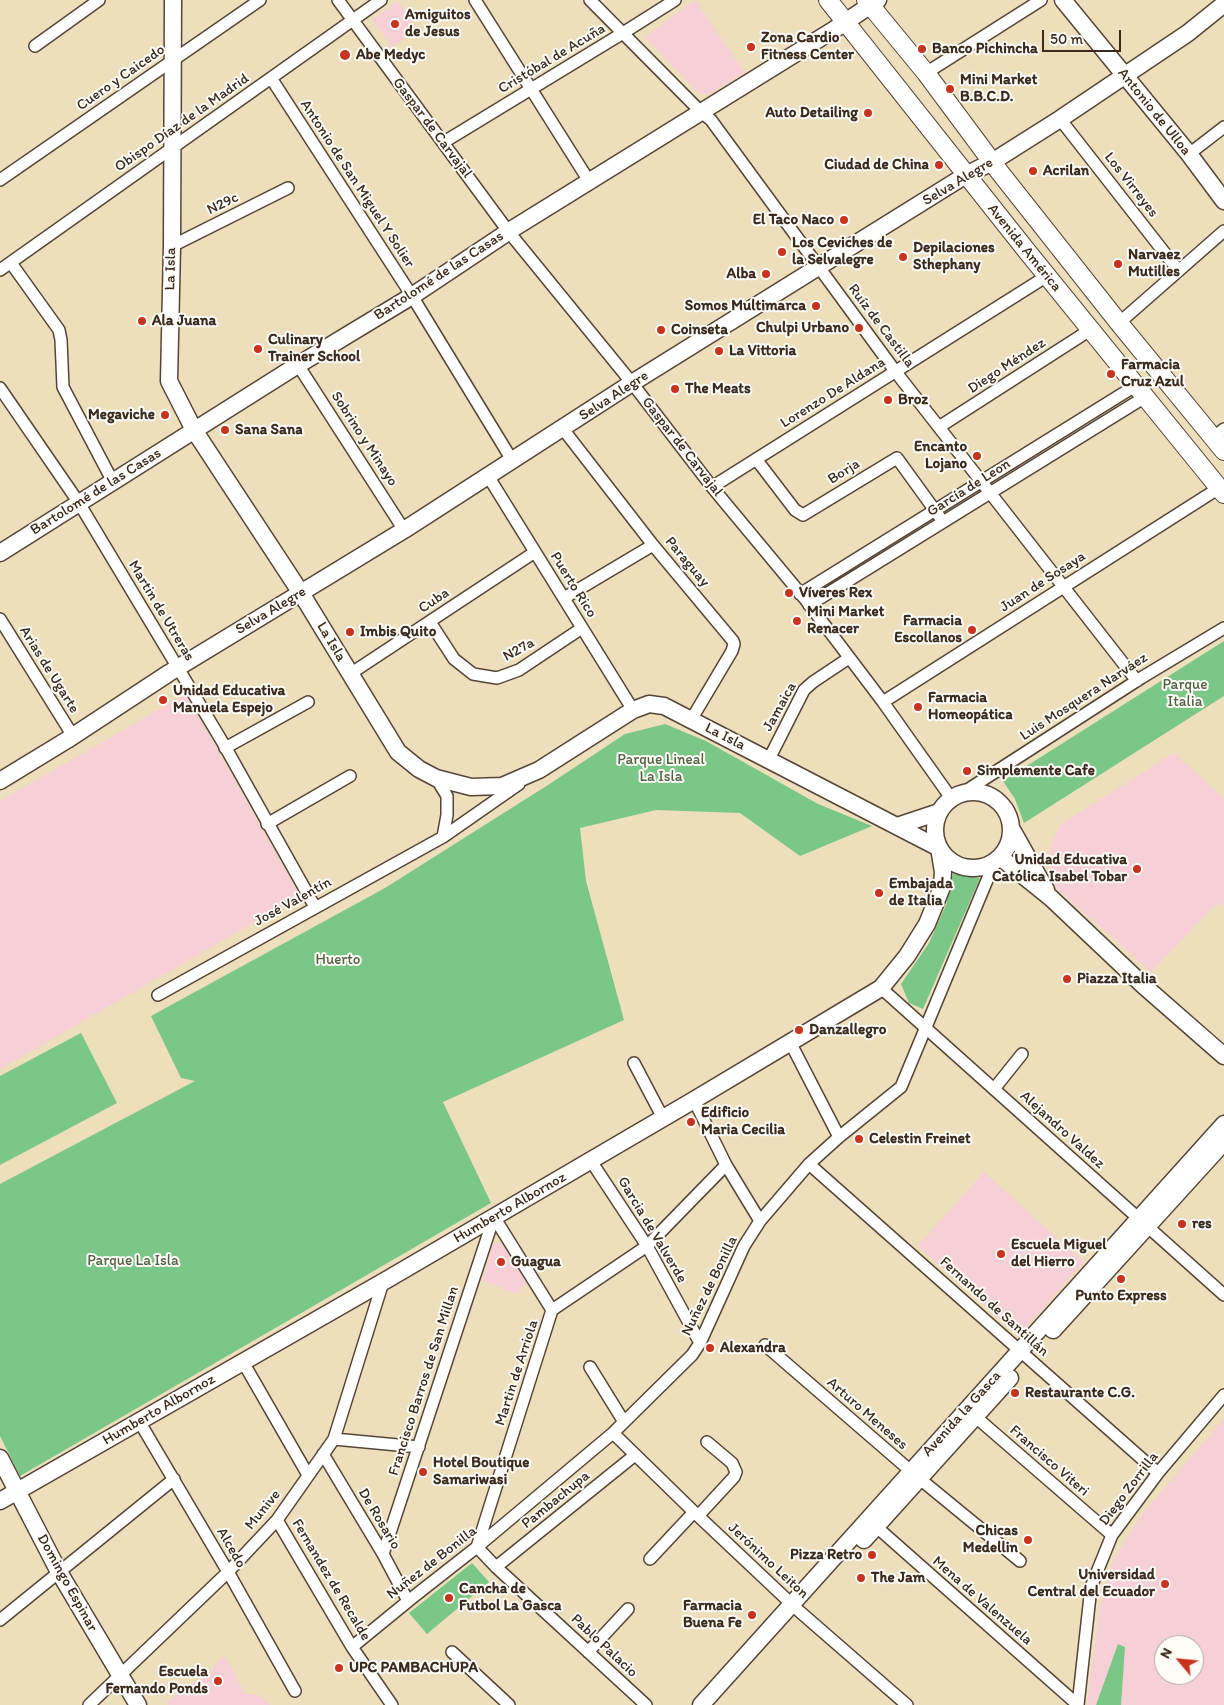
<!DOCTYPE html>
<html>
<head>
<meta charset="utf-8">
<style>
	body { margin:0 }
	#map { position:relative; width:1224px; height:1705px; overflow:hidden; background:#eddebc; font-family:Itim,sans-serif }
	canvas { display:block }
	.north { position:absolute; left:1154px; top:1635px; width:50px; height:50px; box-sizing:border-box; background:#fdfcf7; border:1px solid #afa8a0; border-radius:50%; rotate:298deg; font-size:14px; font-weight:700; line-height:20px; text-align:center; color:#3b2a1e }
	.north::after { content:''; display:block; margin:auto; width:18px; height:22px; background:#c8321e; clip-path:polygon(50% 0,100% 100%,50% 72%,0 100%) }
	.scale { position:absolute; left:1042px; top:30px; width:79px; height:22px; box-sizing:border-box; border:2px solid #3b2a1e; border-top:0; padding-left:6px; font-size:15px; line-height:18px; white-space:nowrap; color:#3b2a1e; -webkit-text-stroke:4px #fdfcf7; paint-order:stroke }
</style>
</head>
<body>
<div id="map">
<canvas width="1224" height="1705"></canvas>
<div class="north">N</div>
<div class="scale">50 m</div>
</div>
<script>
const context = document.querySelector('canvas').getContext('2d');
context.lineJoin = 'round';
function paint(path, color) { context.fillStyle = color; context.fill(path, 'evenodd'); }
const poly = rows => new Path2D(rows.map(r => 'M' + r).join(''));
function strokePath(path, color, width, dash) { context.strokeStyle = color; context.lineWidth = width; context.lineCap = dash ? 'butt' : 'round'; context.setLineDash(dash || []); context.stroke(path); }
function drawText(font, color, halo, rows, align = 'center') {
  context.font = font + ' Itim,sans-serif'; context.lineWidth = 4; context.setLineDash([]); context.textBaseline = 'middle'; context.strokeStyle = halo; context.fillStyle = color; for (const [text, x, y, turn = 0] of rows) {
    context.save(); context.translate(x, y); context.rotate((+turn || 0) * Math.PI / 180); context.textAlign = isNaN(turn) ? turn : align; if (halo) context.strokeText(text, 0, 0); context.fillText(text, 0, 0); context.restore();
  }
}
paint(poly([
	[695,0,745,73,709,94,702,94,697,92,645,37],
	[398,1,417,29,392,47,372,19],
	[186,694,300,896,0,1069,0,801],
	[1174,753,1224,799,1224,907,1218,902,1151,972,1057,889,1051,875,1050,848,1060,825],
	[984,1172,1084,1262,1020,1334,1015,1333,918,1246],
	[501,1242,527,1284,516,1294,482,1280,493,1244],
	[1224,1419,1224,1705,1087,1705,1100,1607,1113,1561,1142,1514],
	[1164,1645,1194,1645,1194,1675,1164,1675],
	[224,1656,234,1671,244,1693,261,1696,270,1705,169,1705,167,1702,188,1685,206,1677]
]), '#f6cfd7');
paint(poly([
	[1224,641,1224,696,1024,823,1015,799,1003,781],
	[665,724,706,741,818,804,872,826,800,856,740,813,656,810,580,828,586,881,624,1020,443,1102,491,1203,20,1476,0,1436,0,1184,195,1081,181,1078,151,1016,385,888,548,785,625,734],
	[953,874,980,878,923,1009,909,1003,901,984,929,943,946,905],
	[81,1033,117,1103,0,1165,0,1076],
	[472,1563,489,1582,427,1634,409,1613],
	[1118,1644,1125,1647,1121,1705,1096,1705]
]), '#7ac787');
const street = poly([
	[338,0,508,231,632,383,712,487,805,599,883,702,951,798],
	[475,0,589,181],
	[590,0,700,111,711,120,895,371,1137,681],
	[35,46,99,0],
	[926,73,1041,0],
	[271,78,412,296,512,460],
	[1060,119,1178,270],
	[444,142,623,33,675,0],
	[1189,154,1224,127],
	[0,180,260,0],
	[172,246,288,188],
	[11,263,59,330,61,340,63,387,113,482],
	[0,270,381,0],
	[1119,323,1224,231],
	[298,365,404,530],
	[0,388,79,503,223,743,315,907],
	[939,427,1090,330],
	[563,429,653,545,733,641,734,644,732,651,691,720],
	[1213,438,1224,429],
	[756,459,795,510,803,515,897,458,939,516],
	[488,476,633,710],
	[712,487,1047,276],
	[800,594,1135,386],
	[564,598,653,545],
	[809,605,1145,397],
	[0,619,73,736],
	[430,622,454,659,473,674,497,678,519,670,582,628],
	[350,674,535,552],
	[883,702,1219,488],
	[225,748,308,702],
	[769,759,804,690,813,682,849,658],
	[436,778,447,796,447,815,443,837],
	[961,794,1141,678,1224,628],
	[267,824,350,776],
	[881,988,1224,1295],
	[158,995,443,837,519,784],
	[790,1042,839,1137],
	[634,1063,663,1118],
	[994,1089,1022,1054],
	[694,1100,726,1165,760,1221],
	[591,1161,647,1246,700,1343],
	[809,1164,1158,1473],
	[494,1217,552,1310],
	[765,1345,920,1479,1020,1561],
	[243,1362,308,1475],
	[590,1367,624,1422],
	[970,1412,1112,1535],
	[139,1421,231,1577,295,1691],
	[613,1433,694,1512,799,1611,907,1705],
	[334,1439,419,1447],
	[323,1454,383,1554,408,1601],
	[698,1516,734,1477,736,1472,732,1463,707,1442],
	[277,1520,352,1647,392,1705],
	[871,1522,1078,1705],
	[477,1547,552,1310,647,1246,726,1165],
	[477,1547,496,1567,646,1705],
	[383,1554,494,1217],
	[650,1559,694,1512],
	[496,1567,635,1455],
	[0,1620,174,1479],
	[352,1647,412,1598,477,1547,613,1433,692,1355,700,1343,744,1246,760,1221,809,1164,839,1137,901,1087,995,861],
	[452,1652,509,1705],
	[588,1652,628,1609],
	[89,1705,228,1572,277,1520,334,1439,383,1282],
	[1078,1705,1091,1587,1112,1535,1158,1473,1224,1395]
]);
const secondary = poly([
	[1063,0,1189,154,1224,201],
	[0,553,293,368,412,296,514,228,835,29,878,0],
	[0,781,67,740,169,673,404,530,632,383,966,175,992,162,1060,119,1188,33,1224,4],
	'935 830a38 38 0 1 1 76 0a38 38 0 1 1-76 0Z',
	[897,826,939,812],
	[1011,828,1046,890],
	[1000,857,1051,898,1144,986,1224,1056],
	[1053,1330,1224,1142],
	[0,1458,59,1572,138,1705],
	[0,1501,388,1279,694,1100,881,988,907,956,927,924,942,887,943,872,939,848,664,706,649,704,633,710,539,770,502,786,471,787,436,778,419,769,398,752,301,593,194,430,169,381,172,246,173,0],
	[864,1540,1010,1378],
	[701,1705,1224,1124]
]);
const primary = poly([
	[828,0,1026,250,1224,494],
	[866,0,926,73,998,170,1119,323,1224,451]
]);
strokePath(street, '#564536', 14);
strokePath(secondary, '#564536', 19);
strokePath(primary, '#564536', 20);
strokePath(street, '#fff', 11);
strokePath(secondary, '#fff', 16);
strokePath(primary, '#fff', 18);
for (const [x, y, r, color] of [
	[395,24,5,"#c8321e"],
	[751,47,5,"#c8321e"],
	[922,49,5,"#c8321e"],
	[345,55,6,"#c8321e"],
	[950,89,5,"#c8321e"],
	[868,113,5,"#c8321e"],
	[939,165,5,"#c8321e"],
	[1033,171,5,"#c8321e"],
	[844,220,5,"#c8321e"],
	[782,252,5,"#c8321e"],
	[903,257,5,"#c8321e"],
	[1118,264,5,"#c8321e"],
	[766,274,5,"#c8321e"],
	[816,306,5,"#c8321e"],
	[142,321,5,"#c8321e"],
	[859,328,5,"#c8321e"],
	[661,330,5,"#c8321e"],
	[258,349,5,"#c8321e"],
	[719,351,5,"#c8321e"],
	[1111,374,5,"#c8321e"],
	[675,389,5,"#c8321e"],
	[888,400,5,"#c8321e"],
	[165,415,5,"#c8321e"],
	[225,430,5,"#c8321e"],
	[977,456,5,"#c8321e"],
	[789,593,5,"#c8321e"],
	[797,621,5,"#c8321e"],
	[972,630,5,"#c8321e"],
	[350,632,5,"#c8321e"],
	[163,700,5,"#c8321e"],
	[918,707,5,"#c8321e"],
	[967,771,5,"#c8321e"],
	[1137,869,5,"#c8321e"],
	[879,893,5,"#c8321e"],
	[1067,979,5,"#c8321e"],
	[799,1030,5,"#c8321e"],
	[691,1122,5,"#c8321e"],
	[859,1139,5,"#c8321e"],
	[1182,1224,5,"#c8321e"],
	[1001,1254,5,"#c8321e"],
	[501,1262,5,"#c8321e"],
	[1121,1279,5,"#c8321e"],
	[710,1348,5,"#c8321e"],
	[1015,1393,5,"#c8321e"],
	[423,1472,5,"#c8321e"],
	[1028,1540,5,"#c8321e"],
	[872,1555,5,"#c8321e"],
	[861,1578,5,"#c8321e"],
	[1165,1584,5,"#c8321e"],
	[449,1598,5,"#c8321e"],
	[752,1615,5,"#c8321e"],
	[339,1668,5,"#c8321e"],
	[218,1681,5,"#c8321e"]
]) { const dot = new Path2D(); dot.arc(x, y, r, 0, 2 * Math.PI); context.fillStyle = color; context.fill(dot); strokePath(dot, '#fdfcf7', 2); }
drawText('bold 15px', '#3b2a1e', '#fdfcf7', [
	["Amiguitos",405,15],
	["de Jesus",405,32],
	["Zona Cardio",761,38],
	["Fitness Center",761,55],
	["Banco Pichincha",932,49],
	["Abe Medyc",356,55],
	["Mini Market",960,80],
	["B.B.C.D.",960,97],
	["Auto Detailing",858,113,"right"],
	["Ciudad de China",929,165,"right"],
	["Acrilan",1043,171],
	["El Taco Naco",834,220,"right"],
	["Los Ceviches de",792,243],
	["la Selvalegre",792,260],
	["Depilaciones",913,248],
	["Sthephany",913,265],
	["Narvaez",1128,255],
	["Mutilles",1128,272],
	["Alba",756,274,"right"],
	["Somos Multimarca",806,306,"right"],
	["Ala Juana",152,321],
	["Chulpi Urbano",849,328,"right"],
	["Coinseta",671,330],
	["Culinary",268,340],
	["Trainer School",268,357],
	["La Vittoria",729,351],
	["Farmacia",1121,365],
	["Cruz Azul",1121,382],
	["The Meats",685,389],
	["Broz",898,400],
	["Megaviche",155,415,"right"],
	["Sana Sana",235,430],
	["Encanto",967,447,"right"],
	["Lojano",967,464,"right"],
	["Víveres Rex",799,593],
	["Mini Market",807,612],
	["Renacer",807,629],
	["Farmacia",962,621,"right"],
	["Escollanos",962,638,"right"],
	["Imbis Quito",360,632],
	["Unidad Educativa",173,691],
	["Manuela Espejo",173,708],
	["Farmacia",928,698],
	["Homeopática",928,715],
	["Simplemente Cafe",977,771],
	["Unidad Educativa",1127,860,"right"],
	["Católica Isabel Tobar",1127,877,"right"],
	["Embajada",889,884],
	["de Italia",889,901],
	["Piazza Italia",1077,979],
	["Danzallegro",809,1030],
	["Edificio",701,1113],
	["Maria Cecilia",701,1130],
	["Celestin Freinet",869,1139],
	["res",1192,1224],
	["Escuela Miguel",1011,1245],
	["del Hierro",1011,1262],
	["Guagua",511,1262],
	["Punto Express",1121,1296,"center"],
	["Alexandra",720,1348],
	["Restaurante C.G.",1025,1393],
	["Hotel Boutique",433,1463],
	["Samariwasi",433,1480],
	["Chicas",1018,1531,"right"],
	["Medellin",1018,1548,"right"],
	["Pizza Retro",862,1555,"right"],
	["Universidad",1155,1575,"right"],
	["Central del Ecuador",1155,1592,"right"],
	["The Jam",871,1578],
	["Cancha de",459,1589],
	["Futbol La Gasca",459,1606],
	["Farmacia",742,1606,"right"],
	["Buena Fe",742,1623,"right"],
	["UPC PAMBACHUPA",349,1668],
	["Escuela",208,1672,"right"],
	["Fernando Ponds",208,1689,"right"]
], 'left');
drawText('15px', '#3b2a1e', '#fdfcf7', [
	["Cristóbal de Acuña",552,59,-31],
	["Cuero y Caicedo",121,78,-35],
	["Antonio de Ulloa",1154,112,51],
	["Obispo Díaz de la Madrid",182,123,-35],
	["Gaspar de Carvajal",432,128,53],
	["Selva Alegre",958,182,-31],
	["Antonio de San Miguel Y Solier",357,184,57],
	["Los Virreyes",1131,185,52],
	["N29c",223,204,-26],
	["Avenida América",1024,248,51],
	["La Isla",171,269,-89],
	["Bartolomé de las Casas",439,276,-33],
	["Ruíz de Castilla",881,326,53],
	["Diego Méndez",1007,366,-33],
	["Lorenzo De Aldana",833,393,-32],
	["Selva Alegre",614,396,-33],
	["Sobrino y Minayo",364,439,57],
	["Gaspar de Carvajal",682,447,52],
	["Borja",844,472,-32],
	["García de Leon",969,488,-32],
	["Bartolomé de las Casas",96,492,-32],
	["Paraguay",687,562,50],
	["Juan de Sosaya",1043,582,-33],
	["Puerto Rico",573,585,58],
	["Cuba",434,601,-34],
	["Martin de Utreras",161,611,59],
	["Selva Alegre",271,611,-31],
	["La Isla",331,642,59],
	["N27a",519,650,-29],
	["Arias de Ugarte",49,670,58],
	["Luis Mosquera Narváez",1084,697,-33],
	["Jamaica",780,707,-61],
	["La Isla",725,737,27],
	["José Valentín",293,902,-29],
	["Alejandro Valdez",1062,1130,42],
	["Humberto Albornoz",510,1208,-30],
	["Garcia de Valverde",652,1230,59],
	["Nuñez de Bonilla",710,1286,-64],
	["Fernando de Santillán",994,1307,42],
	["Martin de Arriola",517,1373,-72],
	["Francisco Barros de San Millan",424,1381,-72],
	["Humberto Albornoz",159,1410,-30],
	["Arturo Meneses",867,1414,41],
	["Avenida la Gasca",962,1414,-48],
	["Francisco Viteri",1049,1461,41],
	["Diego Zorrilla",1129,1489,-53],
	["Pambachupa",556,1500,-39],
	["Munive",263,1510,-51],
	["De Rosario",379,1519,59],
	["Alcedo",231,1548,60],
	["Jerónimo Leiton",768,1561,43],
	["Nuñez de Bonilla",432,1563,-38],
	["Fernandez de Recalde",331,1580,59],
	["Domingo Espinar",67,1583,61],
	["Mena de Valenzuela",982,1601,41],
	["Pablo Palacio",604,1646,43]
]);
drawText('15px', '#516143', '#fdfcf7', [
	["Parque",1185,685],
	["Italia",1185,702],
	["Parque Lineal",661,760],
	["La Isla",661,777],
	["Huerto",338,960],
	["Parque La Isla",133,1261]
]);
</script>
</body>
</html>
